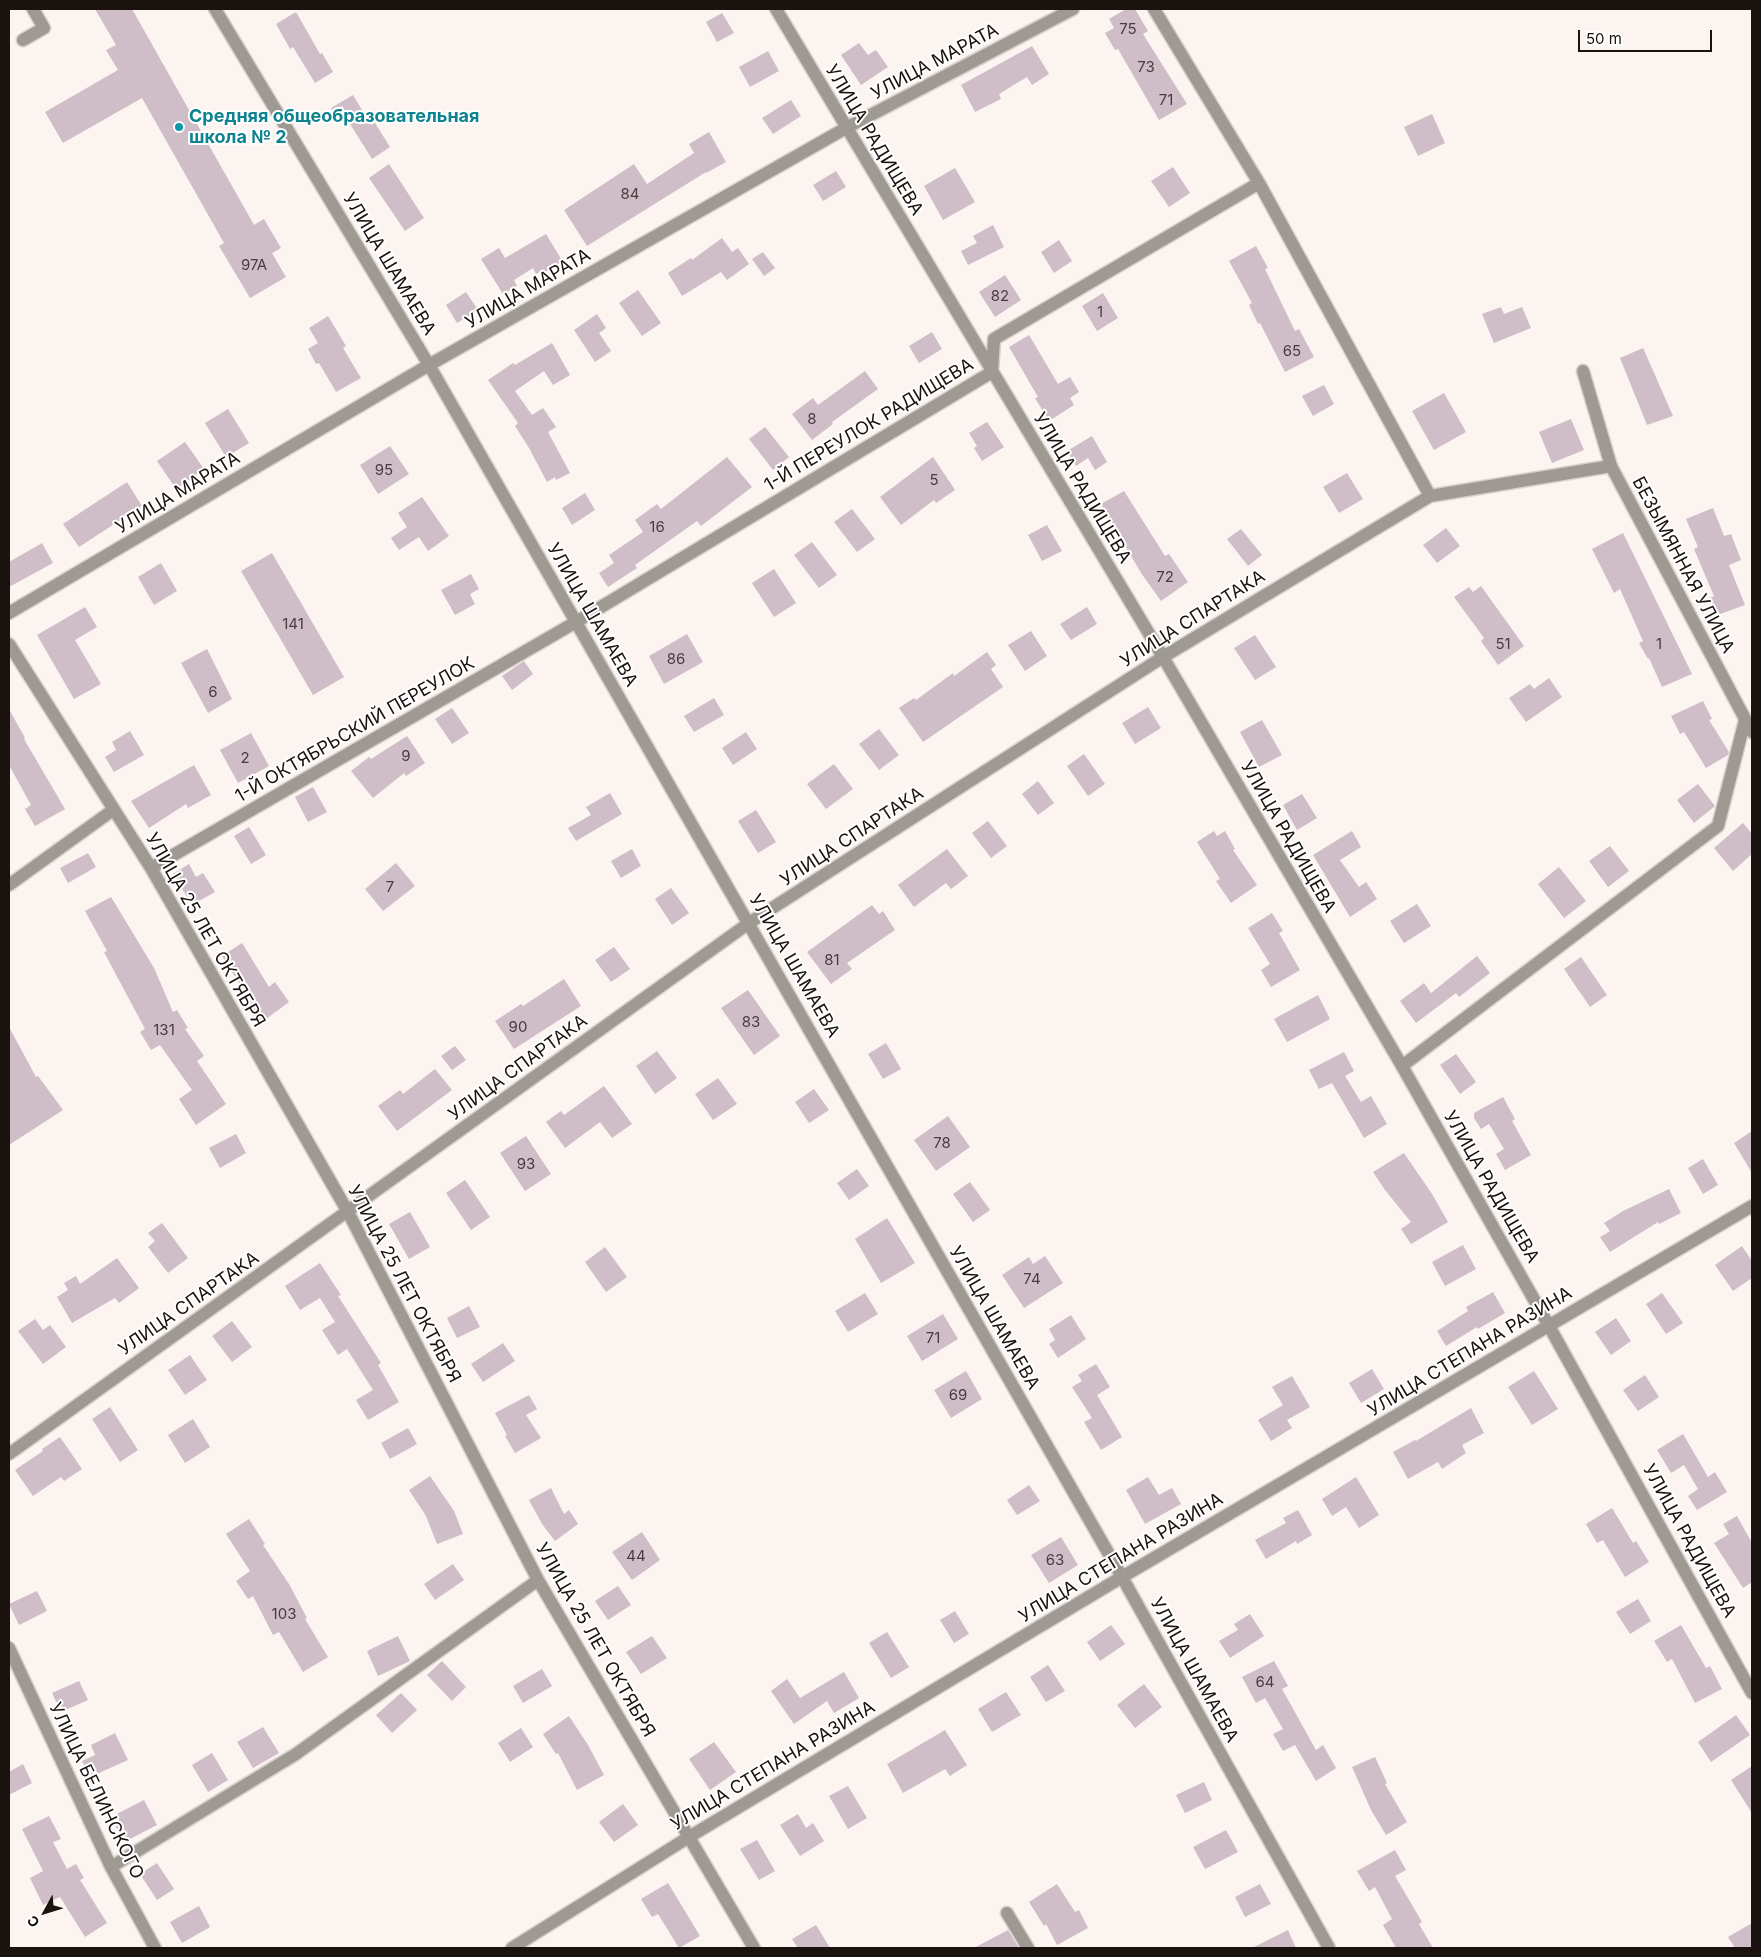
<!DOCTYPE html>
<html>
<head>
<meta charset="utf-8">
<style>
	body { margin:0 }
	#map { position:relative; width:1761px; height:1957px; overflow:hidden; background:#fcf4f0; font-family:Inter,sans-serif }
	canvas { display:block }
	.frame { position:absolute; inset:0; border:10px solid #19120f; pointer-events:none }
	.north { position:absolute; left:20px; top:1887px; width:50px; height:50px; -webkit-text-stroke:4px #fff; paint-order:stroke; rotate:231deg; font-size:14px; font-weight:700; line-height:20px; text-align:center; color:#19120f }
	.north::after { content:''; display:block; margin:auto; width:18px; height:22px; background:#19120f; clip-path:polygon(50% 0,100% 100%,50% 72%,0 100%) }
	.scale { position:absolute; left:1578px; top:30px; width:134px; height:22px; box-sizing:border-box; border:2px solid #19120f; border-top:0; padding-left:6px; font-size:15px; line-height:18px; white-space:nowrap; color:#19120f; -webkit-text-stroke:4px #fff; paint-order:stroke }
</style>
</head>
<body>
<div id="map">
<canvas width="1761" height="1957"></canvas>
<div class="frame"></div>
<div class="north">С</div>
<div class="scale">50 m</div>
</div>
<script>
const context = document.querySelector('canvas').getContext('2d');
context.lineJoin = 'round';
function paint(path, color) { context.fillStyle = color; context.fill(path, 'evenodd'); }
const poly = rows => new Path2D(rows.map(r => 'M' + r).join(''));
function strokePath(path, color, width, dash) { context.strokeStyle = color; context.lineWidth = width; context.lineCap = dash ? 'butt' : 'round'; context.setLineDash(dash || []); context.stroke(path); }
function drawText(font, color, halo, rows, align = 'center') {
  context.font = font + ' Inter,sans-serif'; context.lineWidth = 4; context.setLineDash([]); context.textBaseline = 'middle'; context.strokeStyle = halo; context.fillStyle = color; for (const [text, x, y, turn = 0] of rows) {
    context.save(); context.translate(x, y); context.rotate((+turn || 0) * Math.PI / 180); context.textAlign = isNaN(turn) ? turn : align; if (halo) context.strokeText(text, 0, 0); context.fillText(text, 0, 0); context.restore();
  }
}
paint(poly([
	[95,9,132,9,254,225,264,219,281,248,272,253,286,277,250,298,219,246,224,243,142,98,63,143,45,112,118,70,106,50,116,45],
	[1126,9,1135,9,1148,31,1143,34,1187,104,1159,120,1118,49,1115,50,1105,33,1114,28,1109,19],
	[296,12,320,54,322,53,333,72,315,83,293,47,290,49,276,24],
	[722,13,734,33,717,42,706,22],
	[859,43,868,55,876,50,888,67,861,85,841,55],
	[1032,46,1049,74,1032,85,1027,77,999,94,1001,99,975,112,961,85],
	[768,51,779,71,750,87,739,67],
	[353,95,371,125,375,123,390,147,372,159,347,119,341,123,331,108],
	[791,100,801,116,773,134,762,118],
	[1432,114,1445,143,1418,156,1404,127],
	[709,132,726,162,706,173,706,172,587,246,564,210,634,164,647,184,694,153,689,144],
	[389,164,424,218,405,231,369,178],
	[1173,167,1190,193,1169,207,1151,181],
	[955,168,975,202,943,220,924,186],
	[836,171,846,187,823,201,813,185],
	[993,225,1004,247,968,265,961,251,977,243,973,236],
	[546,234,563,262,541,274,540,272,536,274,533,268,514,280,517,286,503,294,481,259,499,248,505,258],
	[722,238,732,252,738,248,749,264,727,280,721,272,682,296,668,273,691,258,692,260],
	[1059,240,1072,261,1054,273,1041,252],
	[1256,246,1268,268,1265,269,1295,331,1299,329,1314,357,1285,372,1260,323,1258,324,1249,305,1252,303,1229,261],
	[763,252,775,268,764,276,752,259],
	[1005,275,1021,300,995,317,979,292],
	[638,290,661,323,642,336,619,303],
	[466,292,478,310,457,323,446,305],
	[1103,293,1118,318,1097,331,1082,306],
	[1501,307,1504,314,1522,307,1531,328,1494,343,1482,314],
	[597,314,606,328,599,333,611,351,595,362,574,330],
	[328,316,346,346,343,348,361,378,336,392,319,363,316,364,308,349,318,343,309,328],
	[932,332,942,349,919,363,909,346],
	[1029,335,1058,384,1070,377,1079,392,1070,398,1074,405,1049,421,1035,398,1038,397,1009,347],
	[552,343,570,375,553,385,544,371,515,391,532,415,543,408,556,427,548,432,570,473,556,480,555,477,547,482,529,448,515,426,518,423,488,380,513,363,515,365],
	[1643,348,1673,416,1647,425,1620,358],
	[865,371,878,389,832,422,833,424,812,440,792,414,813,398,818,405],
	[1324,385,1334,404,1313,416,1302,396],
	[1444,393,1466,432,1434,450,1412,411],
	[228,409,249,443,226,457,205,423],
	[1571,419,1584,450,1552,463,1539,432],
	[987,422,1004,447,982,461,974,448,977,446,969,433],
	[765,427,789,457,773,470,749,439],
	[1092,436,1107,462,1095,470,1088,458,1076,466,1067,451],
	[185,442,204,469,176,489,157,461],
	[390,446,409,474,378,494,360,465],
	[727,457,752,487,701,526,697,521,635,565,637,568,608,587,599,573,614,563,609,555,643,532,635,520,657,504,661,509],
	[933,457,955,490,936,503,934,500,901,525,880,497],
	[1347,473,1363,499,1339,513,1323,487],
	[127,482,142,506,79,547,63,524],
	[1124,491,1165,556,1169,554,1188,582,1161,601,1141,573,1101,504],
	[585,493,595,510,572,525,562,508],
	[422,497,449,536,428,551,419,537,399,550,391,538,407,527,398,513],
	[1713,508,1724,536,1731,534,1741,560,1729,565,1745,605,1715,616,1708,599,1714,596,1694,549,1698,547,1686,519],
	[852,509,875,539,857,552,834,522],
	[1047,525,1062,551,1042,561,1028,535],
	[1446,528,1460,546,1437,563,1423,545],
	[1241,529,1262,555,1248,566,1227,539],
	[1623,533,1692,674,1662,687,1649,658,1648,659,1639,643,1643,641,1620,589,1614,593,1592,549],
	[812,542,837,575,819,588,794,555],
	[42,543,53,563,9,587,9,562],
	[272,553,344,677,313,695,241,571],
	[161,563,177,591,154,605,138,577],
	[774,569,796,603,774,617,752,583],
	[471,574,479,589,470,594,475,604,455,615,441,590],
	[1481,586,1524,646,1498,665,1481,641,1484,638,1454,597,1469,587,1473,592],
	[85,607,97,627,75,640,101,684,74,699,37,635],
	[1087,607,1097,624,1071,640,1060,624],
	[1031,631,1047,656,1025,671,1008,645],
	[687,634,703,662,664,684,649,656],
	[1255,635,1276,667,1255,680,1234,648],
	[207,649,232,699,208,713,181,663],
	[987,652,996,665,991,669,1003,687,923,742,899,708,914,698,916,700,953,673,954,676],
	[524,661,533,674,512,690,502,676],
	[1549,678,1562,697,1526,722,1509,698,1530,684,1534,689],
	[714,698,724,715,694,732,684,716],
	[1703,701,1712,719,1709,720,1729,752,1728,755,1706,768,1684,732,1680,734,1671,716],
	[1148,707,1161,728,1135,744,1122,723],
	[452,708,469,733,452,744,435,719],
	[9,709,25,738,24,739,65,809,35,826,25,809,31,805,9,765],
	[1262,720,1282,755,1259,767,1240,732],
	[879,729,899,755,879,770,859,744],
	[130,731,144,755,114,772,105,757,116,750,112,742],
	[746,732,757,749,733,765,722,748],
	[251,733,269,766,238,783,220,750],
	[407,736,425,763,406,776,404,773,373,798,351,771,369,757,371,759],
	[1084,754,1105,784,1088,796,1067,766],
	[834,764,853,789,826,809,807,784],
	[194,765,211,795,188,808,186,804,149,828,131,801],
	[1038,781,1054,803,1038,815,1022,794],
	[1698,784,1715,806,1694,823,1677,800],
	[313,787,327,812,308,822,295,797],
	[610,793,622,814,576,841,568,828,591,815,586,807],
	[1302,794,1317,818,1297,830,1283,805],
	[756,810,776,842,758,853,738,821],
	[988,821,1007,846,991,858,972,833],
	[1743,823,1752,834,1752,854,1733,871,1714,848],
	[249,827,266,855,251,864,234,836],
	[1214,831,1217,836,1225,831,1235,849,1233,850,1257,885,1231,903,1216,881,1220,879,1197,842],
	[1352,831,1361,847,1340,860,1359,887,1366,882,1377,899,1350,917,1313,855],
	[1610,846,1629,871,1608,887,1589,861],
	[632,849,641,866,621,878,611,861],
	[947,849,968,876,951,889,946,883,914,907,898,885],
	[88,853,96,867,68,883,60,868],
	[396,863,415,886,383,911,365,889],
	[189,864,196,877,203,873,215,892,192,905,173,874],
	[1559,867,1586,901,1564,918,1538,884],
	[671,888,689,913,672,925,655,899],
	[111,897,154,968,173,1012,177,1010,188,1028,185,1029,204,1056,197,1061,226,1104,196,1125,179,1099,192,1090,160,1045,151,1050,140,1032,145,1029,104,952,107,951,85,911],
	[1417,904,1431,926,1404,943,1390,921],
	[872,905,879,914,883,911,895,930,847,963,852,969,831,984,807,952],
	[1272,913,1283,931,1279,933,1300,970,1271,987,1261,970,1270,964,1248,928],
	[242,943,269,987,275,982,289,1002,262,1022,247,1003,250,1001,222,956],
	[614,947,630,969,611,982,595,960],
	[1477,956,1490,973,1459,997,1456,993,1416,1023,1400,1001,1424,983,1431,993],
	[1581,957,1607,995,1590,1007,1564,969],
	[564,979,581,1006,514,1049,495,1021,521,1004,523,1006],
	[748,990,780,1036,754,1055,721,1008],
	[1318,995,1330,1019,1287,1042,1274,1019],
	[9,1027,36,1077,38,1076,63,1110,9,1145],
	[886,1043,901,1069,883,1079,868,1054],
	[455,1046,466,1060,452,1070,441,1056],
	[657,1051,677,1078,655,1094,636,1066],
	[1344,1052,1354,1071,1345,1076,1361,1102,1371,1096,1387,1124,1364,1138,1332,1083,1319,1089,1309,1070],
	[1456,1054,1476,1082,1460,1094,1440,1065],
	[435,1069,452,1090,397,1131,378,1106,400,1090,403,1094],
	[718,1078,737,1104,713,1120,695,1094],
	[604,1086,632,1124,612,1138,600,1122,565,1148,546,1122,561,1111,564,1115],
	[814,1089,829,1110,809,1123,795,1102],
	[1503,1097,1515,1119,1512,1121,1531,1155,1505,1170,1496,1154,1504,1149,1489,1124,1481,1129,1474,1118,1474,1113],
	[948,1116,970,1147,936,1171,914,1140],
	[1752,1131,1752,1173,1734,1143],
	[236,1134,246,1153,220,1168,209,1148],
	[526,1136,551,1174,525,1191,500,1153],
	[1404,1153,1432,1194,1448,1222,1411,1244,1401,1229,1411,1222,1385,1190,1373,1172],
	[1703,1159,1718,1185,1703,1194,1688,1168],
	[857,1169,869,1186,849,1200,837,1183],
	[465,1180,490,1217,471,1230,446,1193],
	[970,1182,990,1210,973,1222,953,1194],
	[1669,1189,1681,1213,1659,1224,1658,1222,1610,1252,1600,1237,1610,1231,1604,1223,1623,1211],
	[410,1212,430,1247,409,1259,389,1224],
	[887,1218,915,1263,881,1283,855,1239],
	[162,1223,188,1258,168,1273,148,1247,155,1241,148,1233],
	[1463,1245,1476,1269,1445,1286,1432,1262],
	[1742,1246,1752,1261,1752,1278,1733,1291,1715,1265],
	[605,1247,627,1277,606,1292,585,1262],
	[1045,1256,1063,1283,1024,1308,1002,1275,1029,1257,1033,1264],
	[117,1258,139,1288,119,1303,115,1298,72,1323,57,1297,68,1290,64,1283,76,1276,80,1284],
	[320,1263,341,1295,338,1296,381,1363,378,1365,399,1402,368,1420,356,1400,373,1390,347,1349,338,1355,322,1330,335,1322,320,1298,300,1310,285,1286],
	[1493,1292,1505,1313,1478,1329,1477,1327,1446,1346,1437,1331,1468,1311,1466,1307],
	[865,1293,878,1314,848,1332,835,1311],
	[1662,1293,1683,1323,1666,1334,1646,1304],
	[469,1306,480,1327,457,1338,447,1318],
	[943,1314,958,1339,922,1361,907,1336],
	[1071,1315,1086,1339,1058,1358,1049,1344,1055,1340,1049,1329],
	[1616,1318,1631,1341,1611,1355,1595,1332],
	[35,1319,43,1330,50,1325,66,1347,43,1364,18,1331],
	[232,1321,252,1347,232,1362,212,1336],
	[503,1343,515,1361,483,1382,471,1364],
	[190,1355,207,1380,185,1395,168,1370],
	[1096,1364,1110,1387,1097,1395,1122,1437,1101,1450,1084,1422,1092,1418,1072,1387,1082,1381,1078,1375],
	[1372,1369,1384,1389,1361,1403,1349,1383],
	[966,1371,982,1399,951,1418,934,1390],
	[1534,1371,1558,1409,1532,1425,1508,1387],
	[1645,1375,1659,1397,1638,1411,1623,1390],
	[1292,1376,1310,1407,1287,1420,1292,1428,1271,1441,1258,1420,1283,1405,1272,1387],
	[529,1395,537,1409,526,1415,541,1438,515,1453,505,1436,507,1435,495,1413],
	[110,1407,138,1450,120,1462,92,1419],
	[1471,1408,1484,1433,1462,1445,1466,1453,1442,1469,1438,1462,1408,1479,1393,1452,1415,1440,1416,1441],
	[193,1419,210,1447,185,1463,168,1435],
	[408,1428,417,1444,390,1459,381,1443],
	[1683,1434,1708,1477,1715,1472,1727,1492,1697,1510,1688,1496,1698,1489,1684,1465,1671,1473,1657,1450],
	[60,1437,82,1469,64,1481,61,1477,33,1496,15,1470,43,1451,42,1449],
	[430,1476,454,1511,463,1534,437,1544,426,1516,409,1490],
	[1148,1477,1159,1495,1172,1488,1181,1504,1145,1524,1126,1490],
	[1356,1477,1379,1515,1359,1528,1346,1507,1332,1516,1322,1499],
	[1029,1485,1040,1501,1017,1515,1007,1500],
	[551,1488,564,1514,569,1510,578,1524,555,1541,542,1524,529,1500],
	[1612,1508,1633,1543,1636,1541,1649,1562,1625,1577,1603,1540,1597,1543,1586,1524],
	[1298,1510,1312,1535,1297,1544,1296,1541,1266,1559,1255,1540,1286,1523,1283,1518],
	[1737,1516,1752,1543,1752,1582,1743,1588,1714,1543,1729,1534,1723,1524],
	[249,1519,265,1544,263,1545,289,1584,307,1618,305,1619,328,1657,303,1672,279,1632,273,1635,253,1596,248,1599,236,1581,250,1571,226,1534],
	[642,1532,660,1560,632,1580,612,1552],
	[1061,1537,1078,1565,1049,1583,1031,1555],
	[453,1564,464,1580,435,1600,424,1584],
	[618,1586,631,1605,608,1620,595,1601],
	[37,1591,47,1611,19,1625,9,1604],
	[1638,1599,1651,1621,1630,1634,1616,1612],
	[955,1611,969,1634,954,1643,940,1620],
	[1250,1614,1264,1636,1230,1658,1219,1641,1238,1630,1234,1624],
	[1111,1625,1125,1644,1100,1661,1087,1642],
	[1681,1625,1706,1668,1710,1666,1722,1689,1695,1703,1672,1659,1667,1662,1654,1641],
	[887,1632,909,1667,891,1678,869,1643],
	[398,1636,410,1661,378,1676,367,1651],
	[652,1636,667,1658,641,1674,626,1652],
	[442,1661,466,1687,452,1701,427,1675],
	[1274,1661,1288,1686,1282,1689,1316,1750,1323,1745,1336,1768,1316,1781,1295,1745,1283,1751,1273,1734,1283,1729,1265,1698,1256,1703,1242,1677],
	[1048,1665,1065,1691,1046,1702,1030,1677],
	[542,1669,552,1686,523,1703,513,1686],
	[844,1672,859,1698,834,1713,827,1701,794,1724,771,1691,787,1679,800,1698],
	[79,1681,88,1700,61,1712,52,1693],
	[1144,1684,1162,1707,1135,1728,1117,1705],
	[1006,1692,1021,1715,992,1732,978,1709],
	[401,1693,417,1710,392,1733,376,1715],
	[1736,1715,1750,1735,1711,1762,1698,1742],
	[569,1716,588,1745,604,1775,577,1790,558,1753,556,1754,543,1734],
	[263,1727,279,1753,253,1768,237,1742],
	[521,1728,533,1747,510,1762,498,1743],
	[945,1730,967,1765,950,1776,945,1769,903,1793,887,1764],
	[115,1733,128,1760,90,1777,82,1761,95,1755,91,1745],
	[714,1742,736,1772,710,1790,689,1759],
	[212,1753,228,1780,208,1792,192,1765],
	[1375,1757,1387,1783,1385,1784,1407,1822,1386,1835,1371,1810,1352,1767],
	[23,1764,32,1783,9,1795,9,1772],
	[1752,1766,1752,1813,1731,1780],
	[1204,1782,1212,1800,1185,1813,1176,1795],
	[848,1786,867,1818,848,1829,829,1796],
	[144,1800,157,1825,124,1842,111,1817],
	[623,1804,638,1825,614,1842,599,1822],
	[798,1814,806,1828,813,1823,824,1841,800,1856,780,1825],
	[49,1816,61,1839,53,1842,67,1869,76,1864,84,1878,80,1880,107,1923,85,1937,60,1897,43,1905,30,1878,43,1871,22,1829],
	[1226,1830,1238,1852,1205,1869,1193,1847],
	[757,1840,775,1871,759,1880,740,1849],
	[1395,1850,1406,1870,1395,1876,1422,1922,1419,1924,1433,1948,1396,1948,1383,1925,1392,1919,1375,1887,1369,1891,1357,1871],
	[157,1863,174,1889,157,1900,140,1874],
	[668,1883,700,1936,679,1948,658,1914,652,1917,641,1899],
	[1057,1884,1075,1912,1079,1910,1088,1928,1057,1945,1046,1924,1044,1926,1029,1902],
	[1260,1884,1271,1904,1245,1917,1235,1897],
	[199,1906,210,1927,182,1943,170,1922],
	[1752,1923,1752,1948,1735,1948,1728,1937],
	[816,1925,830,1948,798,1948,792,1939],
	[1008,1930,1019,1948,974,1948],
	[1288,1930,1296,1948,1252,1948]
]), '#cfbdc8');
const minor = poly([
	[215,9,429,365,1122,1577,1329,1948],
	[776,9,1163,657,1402,1066,1549,1326,1752,1693],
	[1154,9,1259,183,1430,496],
	[23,40,44,28,33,9],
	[1611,466,1752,732],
	[9,613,429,365,846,128,1073,9],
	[9,644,151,868,348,1212,538,1580,754,1948],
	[151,868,576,622,992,372,994,339,1259,183],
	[9,885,113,810],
	[1402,1066,1718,826,1745,720],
	[9,1454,749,923,1163,657,1430,496,1611,466,1583,371],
	[9,1648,111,1867,155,1948],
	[111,1867,296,1754,538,1580],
	[1007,1913,1028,1948],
	[512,1948,689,1837,1122,1577,1752,1206]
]);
strokePath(minor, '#d8d0cc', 15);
strokePath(minor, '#9e9a93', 12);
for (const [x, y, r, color] of [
	[179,127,5,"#0f9aa8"]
]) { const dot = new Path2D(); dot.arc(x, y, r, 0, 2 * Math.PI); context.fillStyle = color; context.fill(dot); strokePath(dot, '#fff', 2); }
drawText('15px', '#463d3d', null, [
	["75",1128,29],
	["73",1146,67],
	["71",1166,100],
	["84",630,194],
	["97А",254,265],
	["82",1000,296],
	["1",1100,312],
	["65",1292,351],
	["8",812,419],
	["95",384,470],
	["5",934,480],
	["16",657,527],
	["72",1165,577],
	["141",293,624],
	["51",1503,644],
	["1",1659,644],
	["86",676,659],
	["6",213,692],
	["9",406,756],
	["2",245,758],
	["7",390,887],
	["81",832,960],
	["83",751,1022],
	["90",518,1027],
	["131",164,1030],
	["78",942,1143],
	["93",526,1164],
	["74",1032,1279],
	["71",933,1338],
	["69",958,1395],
	["44",636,1556],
	["63",1055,1560],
	["103",284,1614],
	["64",1265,1682]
]);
drawText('18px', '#19120f', '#fff', [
	["УЛИЦА МАРАТА",935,62,-28],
	["УЛИЦА РАДИЩЕВА",874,140,59],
	["УЛИЦА ШАМАЕВА",389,264,59],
	["УЛИЦА МАРАТА",528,289,-30],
	["1-Й ПЕРЕУЛОК РАДИЩЕВА",869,425,-31],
	["УЛИЦА РАДИЩЕВА",1082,488,59],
	["УЛИЦА МАРАТА",178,493,-31],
	["БЕЗЫМЯННАЯ УЛИЦА",1683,565,62],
	["УЛИЦА ШАМАЕВА",592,615,60],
	["УЛИЦА СПАРТАКА",1193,619,-32],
	["1-Й ОКТЯБРЬСКИЙ ПЕРЕУЛОК",355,730,-30],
	["УЛИЦА СПАРТАКА",852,837,-33],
	["УЛИЦА РАДИЩЕВА",1288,837,60],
	["УЛИЦА 25 ЛЕТ ОКТЯБРЯ",205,930,60],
	["УЛИЦА ШАМАЕВА",794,966,60],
	["УЛИЦА СПАРТАКА",518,1068,-36],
	["УЛИЦА РАДИЩЕВА",1491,1187,60],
	["УЛИЦА 25 ЛЕТ ОКТЯБРЯ",404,1284,62],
	["УЛИЦА СПАРТАКА",189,1304,-35],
	["УЛИЦА ШАМАЕВА",994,1318,60],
	["УЛИЦА СТЕПАНА РАЗИНА",1470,1352,-31],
	["УЛИЦА РАДИЩЕВА",1689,1541,61],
	["УЛИЦА СТЕПАНА РАЗИНА",1121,1558,-31],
	["УЛИЦА 25 ЛЕТ ОКТЯБРЯ",595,1640,60],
	["УЛИЦА ШАМАЕВА",1194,1670,61],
	["УЛИЦА СТЕПАНА РАЗИНА",773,1766,-31],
	["УЛИЦА БЕЛИНСКОГО",96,1791,64]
]);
drawText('bold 18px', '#0d838f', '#fff', [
	["Средняя общеобразовательная",189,117],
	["школа № 2",189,138]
], 'left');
</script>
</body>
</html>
